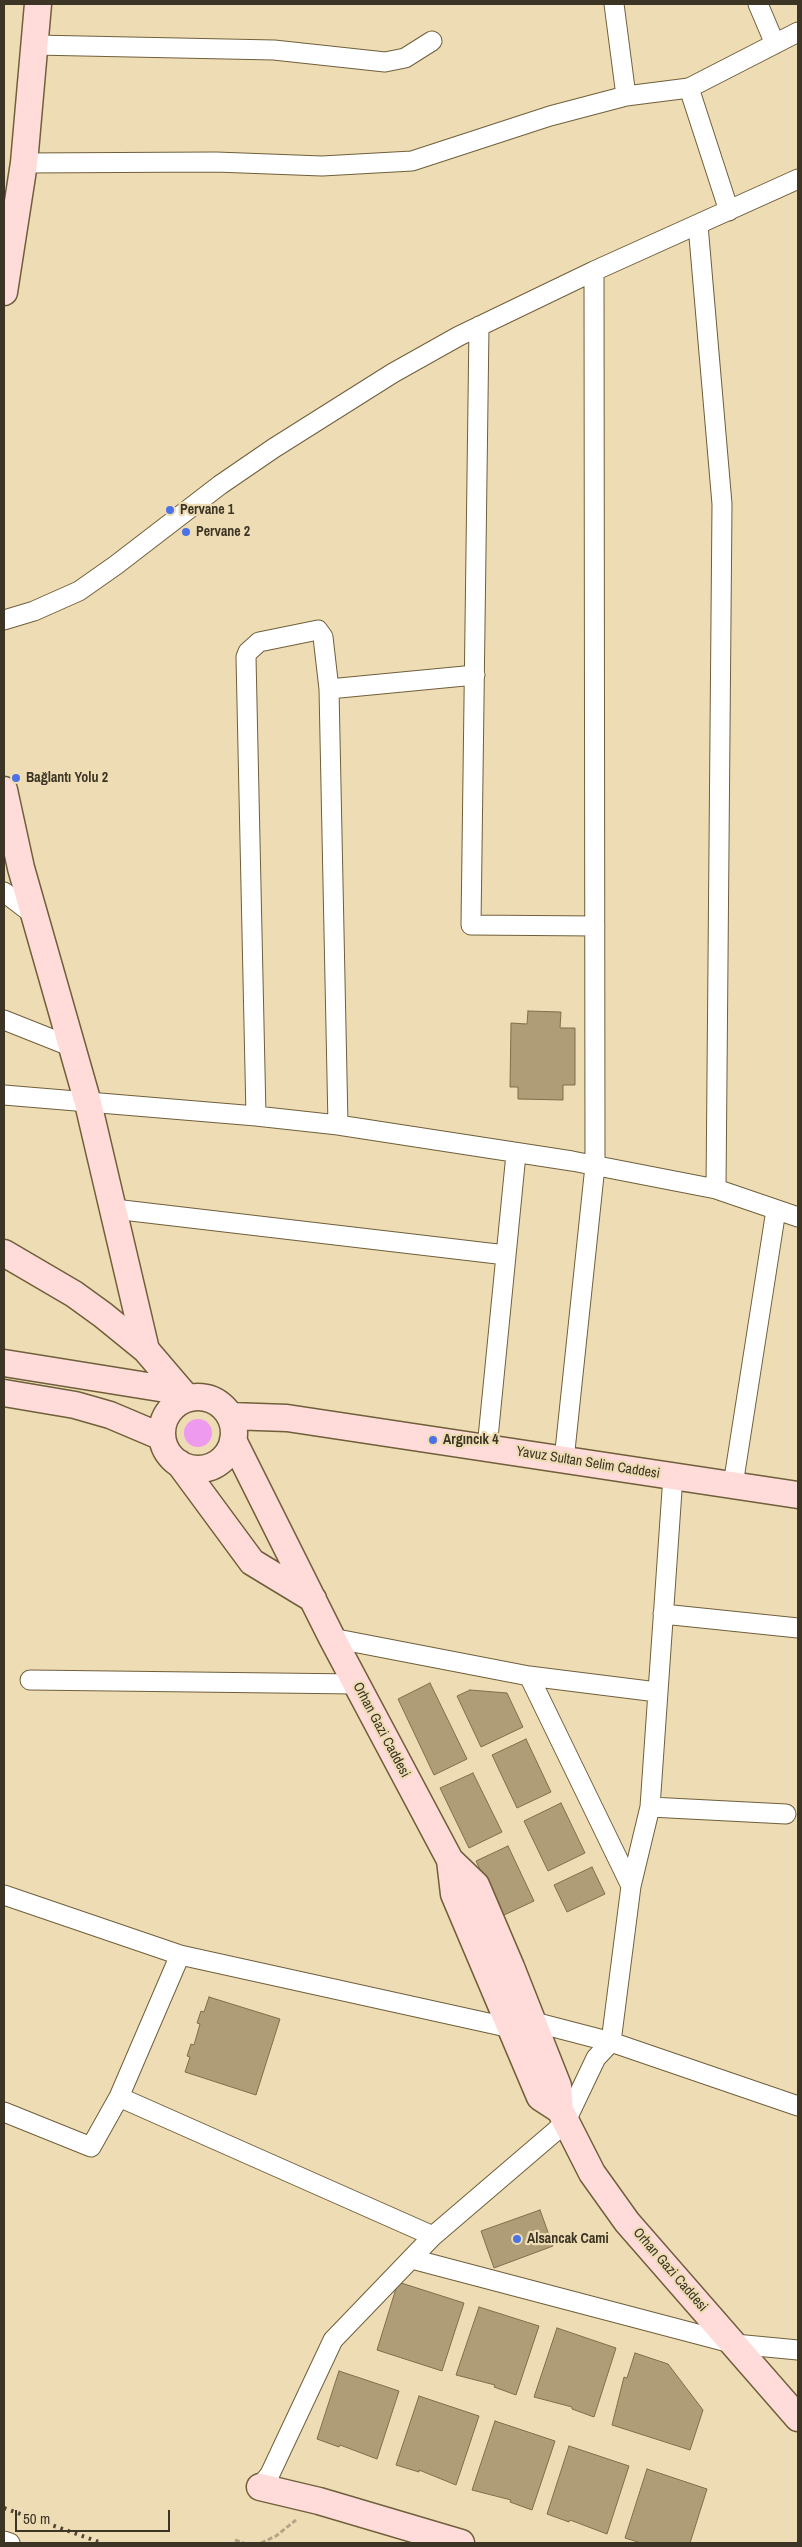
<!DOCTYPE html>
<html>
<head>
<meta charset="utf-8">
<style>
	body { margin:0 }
	#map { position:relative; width:802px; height:2547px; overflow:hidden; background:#eedcb4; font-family:"Archivo Narrow",sans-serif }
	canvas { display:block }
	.frame { position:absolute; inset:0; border:5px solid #3c3525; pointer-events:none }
	.scale { position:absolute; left:15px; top:2510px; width:155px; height:22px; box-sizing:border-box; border:2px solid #3c3525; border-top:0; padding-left:6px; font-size:15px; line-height:18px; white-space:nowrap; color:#3c3525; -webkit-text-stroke:4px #eedcb4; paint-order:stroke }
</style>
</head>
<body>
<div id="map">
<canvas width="802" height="2547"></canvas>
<div class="frame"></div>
<div class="scale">50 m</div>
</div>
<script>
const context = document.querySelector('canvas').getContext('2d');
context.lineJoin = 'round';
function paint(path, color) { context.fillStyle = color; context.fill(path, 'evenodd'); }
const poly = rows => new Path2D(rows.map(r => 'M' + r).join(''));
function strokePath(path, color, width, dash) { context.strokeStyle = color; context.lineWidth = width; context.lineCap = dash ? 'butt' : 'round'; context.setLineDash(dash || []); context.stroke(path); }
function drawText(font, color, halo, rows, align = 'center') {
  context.font = font + ' "Archivo Narrow",sans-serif'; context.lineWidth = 4.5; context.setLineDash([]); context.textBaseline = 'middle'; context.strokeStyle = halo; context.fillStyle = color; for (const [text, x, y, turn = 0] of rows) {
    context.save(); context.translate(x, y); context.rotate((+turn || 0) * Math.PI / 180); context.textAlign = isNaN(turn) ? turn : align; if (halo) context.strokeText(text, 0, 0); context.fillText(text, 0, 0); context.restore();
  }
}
paint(poly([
	'184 1433a14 14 0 1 1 28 0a14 14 0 1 1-28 0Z'
]), '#ee9bef');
const building = poly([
	[528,1011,561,1012,560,1028,575,1028,575,1085,563,1085,563,1100,518,1099,518,1087,510,1087,511,1023,527,1024,528,1011],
	[430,1683,467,1759,434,1775,398,1699,430,1683],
	[470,1690,507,1693,523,1727,481,1747,457,1696,470,1690],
	[526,1739,551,1792,517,1808,492,1755,526,1739],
	[473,1773,502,1832,469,1848,440,1788,473,1773],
	[561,1803,585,1853,548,1871,524,1821,561,1803],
	[508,1846,534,1901,502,1916,476,1861,508,1846],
	[592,1867,605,1894,567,1912,554,1885,592,1867],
	[209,1997,280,2019,256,2095,185,2072,190,2057,187,2056,191,2044,194,2045,200,2024,197,2023,201,2011,204,2012,209,1997],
	[540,2210,553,2246,494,2268,481,2231,540,2210],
	[398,2282,464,2303,442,2371,377,2350,398,2282],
	[479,2307,539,2326,516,2395,494,2387,495,2385,456,2375,479,2307],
	[557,2328,616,2348,594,2417,572,2409,572,2407,534,2397,557,2328],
	[635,2353,668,2364,703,2410,690,2450,612,2425,624,2377,627,2378,635,2353],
	[339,2371,399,2391,377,2459,340,2445,339,2447,317,2439,339,2371],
	[419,2396,479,2416,456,2485,419,2470,419,2472,396,2465,419,2396],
	[495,2421,555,2441,532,2510,510,2502,511,2500,472,2490,495,2421],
	[569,2446,629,2466,607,2534,570,2520,569,2522,547,2514,569,2446],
	[647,2469,707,2489,690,2543,641,2543,625,2538,647,2469]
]);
paint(building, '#ae9d77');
strokePath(building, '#7f6f4b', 1);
const street = poly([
	[614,4,626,96],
	[758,4,775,44],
	[35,45,274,50,385,62,405,58,432,41],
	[689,88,729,211],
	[24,163,216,162,322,166,412,161,550,116,626,96,689,88,798,32],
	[698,225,722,504,716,1189],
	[479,326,471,925,595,926],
	[4,620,34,611,79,591,116,565,220,485,274,448,393,373,459,336,594,271,798,179],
	[4,892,34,915],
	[4,1020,72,1047],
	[4,1095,256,1116,338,1125,572,1161,716,1189,798,1217],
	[256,1116,246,657,248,652,259,642,318,630,323,637,329,689],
	[338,1125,329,689,475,675],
	[114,1209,506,1255],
	[487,1448,516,1154],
	[564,1460,595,1166,594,271],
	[733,1485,776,1210],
	[663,1614,798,1628],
	[332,1638,529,1676,657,1692],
	[529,1676,631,1886],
	[30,1680,356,1684],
	[650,1807,786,1814],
	[4,1895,180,1955,511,2028],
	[180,1955,119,2097,433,2236],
	[534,2022,611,2042,798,2106],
	[4,2112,91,2147,119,2097],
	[412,2259,735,2344,798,2350],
	[260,2487,270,2474,333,2340,433,2236,565,2123,596,2058,611,2042,631,1886,650,1807,673,1476],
	[4,2541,10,2543]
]);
const secondary = poly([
	[4,292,24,163,38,4],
	[4,790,21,868,88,1103,146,1350],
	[4,1253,74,1294,103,1315,146,1350,187,1398],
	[4,1363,166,1389,181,1401],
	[4,1393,75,1405,110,1415,162,1437],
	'162 1433a36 36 0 1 1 72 0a36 36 0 1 1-72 0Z',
	[230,1416,287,1418,798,1495],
	[233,1440,332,1638,450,1860,476,1885,511,1967,558,2086,560,2110,592,2173,627,2222,798,2418],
	[179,1463,252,1562,313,1599],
	[450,1860,454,1894,540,2097,560,2110],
	[260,2487,319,2501,461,2543]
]);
strokePath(street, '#6f5f3b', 21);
strokePath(secondary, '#6f5f3b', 29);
strokePath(poly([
	[235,2540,244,2543],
	[261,2543,276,2536,296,2520]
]), '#b4a685', 3, [5, 2.5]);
strokePath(street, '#fff', 19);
strokePath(secondary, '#ffdcd9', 26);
strokePath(poly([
	[4,2508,102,2543]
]), '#4f4735', 4, [2.5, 5]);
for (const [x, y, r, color] of [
	[170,510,5,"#4b73e6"],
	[186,532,5,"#4b73e6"],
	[16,778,5,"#4b73e6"],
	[433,1440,5,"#4b73e6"],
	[517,2239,5,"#4b73e6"]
]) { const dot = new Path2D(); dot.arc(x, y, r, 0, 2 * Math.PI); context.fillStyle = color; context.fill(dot); strokePath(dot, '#eedcb4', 2); }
drawText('bold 14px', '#3c3525', '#eedcb4', [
	["Pervane 1",180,510],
	["Pervane 2",196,532],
	["Bağlantı Yolu 2",26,778],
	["Argıncık 4",443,1440],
	["Alsancak Cami",527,2239]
], 'left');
drawText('14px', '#3c3525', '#eedcb4', [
	["Yavuz Sultan Selim Caddesi",588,1463,9],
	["Orhan Gazi Caddesi",381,1730,62],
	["Orhan Gazi Caddesi",670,2270,49]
]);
</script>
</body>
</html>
